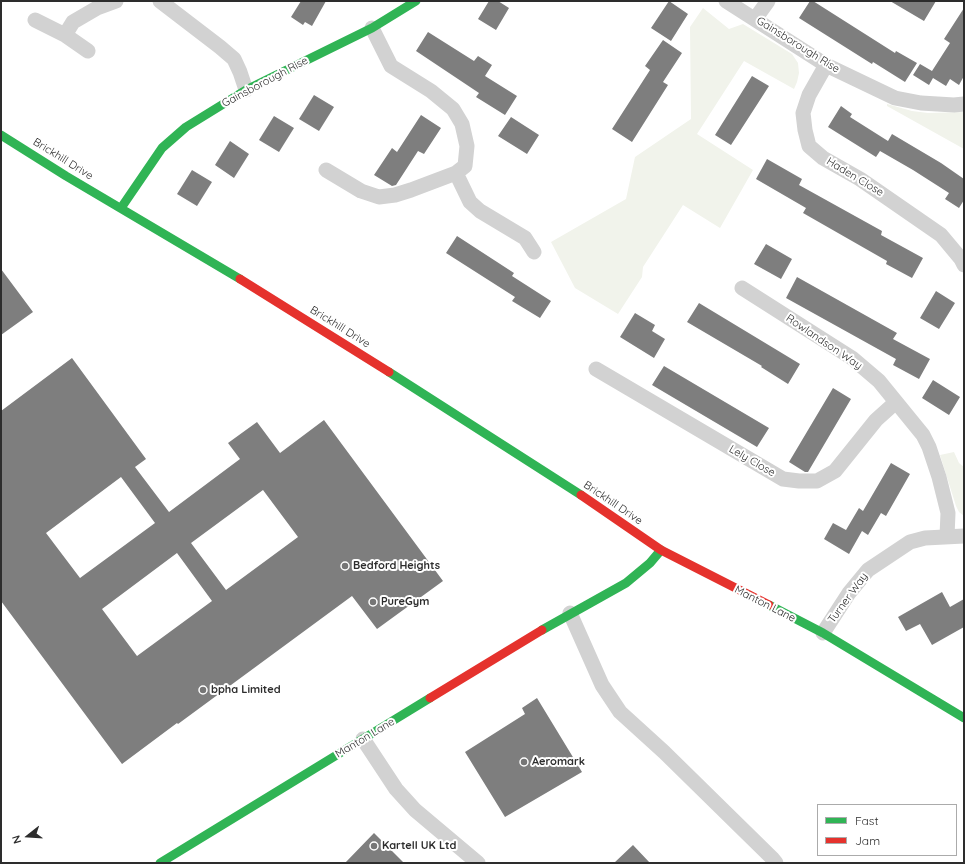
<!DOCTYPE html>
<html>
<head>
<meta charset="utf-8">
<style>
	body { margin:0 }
	#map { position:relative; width:965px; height:864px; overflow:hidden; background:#fff; font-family:Quicksand,sans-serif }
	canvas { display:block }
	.frame { position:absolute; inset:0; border:2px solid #2d2d2d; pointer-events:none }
	.legend { position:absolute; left:817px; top:804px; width:140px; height:52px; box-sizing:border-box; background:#fff; border:1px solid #ababab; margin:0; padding:5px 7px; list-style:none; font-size:12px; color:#2d2d2d }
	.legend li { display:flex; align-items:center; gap:8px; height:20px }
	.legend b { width:20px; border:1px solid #ababab }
	.north { position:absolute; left:8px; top:816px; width:40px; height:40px; -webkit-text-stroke:3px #fff; paint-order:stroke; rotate:253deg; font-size:11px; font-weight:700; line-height:16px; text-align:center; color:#2d2d2d }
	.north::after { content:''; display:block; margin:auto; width:14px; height:18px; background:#2d2d2d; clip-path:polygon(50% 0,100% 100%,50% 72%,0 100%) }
</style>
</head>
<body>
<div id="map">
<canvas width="965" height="864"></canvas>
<div class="frame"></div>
<ul class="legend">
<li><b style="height:5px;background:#30b455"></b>Fast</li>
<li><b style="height:5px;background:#e5322d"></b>Jam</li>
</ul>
<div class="north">N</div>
</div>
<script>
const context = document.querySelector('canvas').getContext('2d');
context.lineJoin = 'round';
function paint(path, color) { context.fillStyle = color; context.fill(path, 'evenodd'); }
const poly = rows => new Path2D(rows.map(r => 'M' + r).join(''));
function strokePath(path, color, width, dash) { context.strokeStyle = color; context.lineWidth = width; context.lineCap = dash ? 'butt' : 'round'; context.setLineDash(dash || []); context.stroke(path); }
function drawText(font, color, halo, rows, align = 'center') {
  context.font = font + ' Quicksand,sans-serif'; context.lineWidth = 4; context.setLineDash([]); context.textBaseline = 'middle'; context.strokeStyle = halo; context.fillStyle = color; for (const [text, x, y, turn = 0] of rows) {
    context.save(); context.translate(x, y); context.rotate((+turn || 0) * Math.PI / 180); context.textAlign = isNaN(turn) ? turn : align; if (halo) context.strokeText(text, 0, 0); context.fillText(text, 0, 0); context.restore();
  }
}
paint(poly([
	[703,8,729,29,743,24,792,54,798,63,799,73,797,82,794,89,744,61,697,134,753,170,720,228,683,205,643,267,642,277,618,314,575,288,551,242,626,199,635,157,691,119,690,27],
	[887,104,912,111,928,113,964,112,964,149,887,106],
	[954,452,959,463,964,467,964,516,959,512,956,506,940,455]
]), '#f1f3eb');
paint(poly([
	[301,1,326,1,312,26,305,22,303,25,291,17],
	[489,1,498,1,509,8,496,30,478,19],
	[669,1,688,14,671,41,651,28],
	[810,1,813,1,895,53,896,51,917,63,905,82,873,62,872,64,799,18],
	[890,1,936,1,924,21],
	[964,8,964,76,959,85,950,79,946,86,933,78,929,85,913,75,920,64,932,71,950,43,944,39],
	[428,32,474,61,478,56,492,65,485,76,517,96,505,115,476,97,479,93,416,51],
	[663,40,682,53,663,82,668,85,632,142,612,129,650,70,645,66],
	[752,76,769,86,731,145,715,135],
	[314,95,334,107,319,131,299,119],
	[841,106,852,114,850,117,888,141,892,134,941,163,964,179,964,200,959,208,945,199,949,193,913,170,880,151,876,157,828,127],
	[421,115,441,128,424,154,418,151,396,185,392,186,374,175,392,148,397,152],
	[274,116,294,128,279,152,259,140],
	[511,117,539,135,527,154,498,136],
	[230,141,249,154,234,178,215,165],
	[767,159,802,179,799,185,882,231,881,235,923,258,912,278,886,264,887,261,803,213,806,208,756,179],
	[192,170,212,182,197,206,177,194],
	[457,236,514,273,512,276,551,301,540,318,512,301,515,297,446,253],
	[766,244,792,259,781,279,754,264],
	[1,269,33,312,1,335],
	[797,277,897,333,893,339,930,359,919,379,893,365,896,359,786,298],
	[936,291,955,303,939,329,920,318],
	[699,303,800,364,788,384,761,367,762,366,687,322],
	[635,313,655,325,652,331,665,339,654,358,620,337],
	[72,358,146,459,135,467,169,512,240,459,228,443,257,422,280,453,324,420,443,581,377,629,352,596,178,724,177,723,122,764,1,601,1,411],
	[121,477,155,523,80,578,46,533],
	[263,490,298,537,226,590,191,543],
	[177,553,212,601,137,656,102,609],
	[664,366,769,428,757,447,652,385],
	[933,380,960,397,949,415,922,398],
	[833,388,851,399,808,472,805,472,789,462],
	[891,463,910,474,886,516,881,513,868,535,862,531,849,554,824,539,833,523,846,530,859,508,863,511],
	[942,592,950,607,964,599,964,627,932,645,920,624,906,631,898,617],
	[537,698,582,772,505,817,465,752,525,714,522,708],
	[374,833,404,863,345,863],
	[633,845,650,863,614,863]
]), '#7e7e7e');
strokePath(poly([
	[160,1,220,47,234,59,240,72,246,90],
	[726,1,826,65,895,98,921,103,954,105,964,104],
	[755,19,768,1],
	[35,20,65,35,88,51],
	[65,35,73,22,97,8,116,1],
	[826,65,809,95,803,113,805,130,809,146,823,158,860,179,941,235,961,259,964,265],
	[326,170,361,191,379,197,395,195,411,190,456,173,465,166,467,146,462,124,453,109,431,91,391,66,372,28],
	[456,173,470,202,480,211,525,238,534,252],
	[742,288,852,358,879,381,923,435,929,447,939,477,948,513,947,536],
	[596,369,783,479,799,481,817,481,835,471,876,420,896,402],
	[570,613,602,685,620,712,664,752,772,858,776,863],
	[823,633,849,593,868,570,910,542,925,538,964,536],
	[363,739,396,789,415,810,478,863]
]), '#d2d2d2', 15);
strokePath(poly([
	[1,135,66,176,240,279],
	[121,208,162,148,186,127,246,90,372,28,416,1],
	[389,372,581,495],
	[769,605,823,633,964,718],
	[542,630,626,583,650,563,661,550],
	[160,863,430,698]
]), '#30b455', 9);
strokePath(poly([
	[240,279,389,372],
	[581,495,661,550,769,605],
	[430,698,542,630]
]), '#e5322d', 9);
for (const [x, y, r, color] of [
	[345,566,4,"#767676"],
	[373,602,4,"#767676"],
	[203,690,4,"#767676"],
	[524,762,4,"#767676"],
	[374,846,4,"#767676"]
]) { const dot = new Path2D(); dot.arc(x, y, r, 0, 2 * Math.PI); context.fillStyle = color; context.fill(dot); strokePath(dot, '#fff', 1.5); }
drawText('11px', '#2d2d2d', '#fff', [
	["Gainsborough Rise",798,45,32],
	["Gainsborough Rise",265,82,-28],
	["Brickhill Drive",63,159,32],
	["Haden Close",855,177,31],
	["Brickhill Drive",340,327,32],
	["Rowlandson Way",824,342,34],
	["Lely Close",752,461,30],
	["Brickhill Drive",613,503,34],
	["Turner Way",848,598,-54],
	["Manton Lane",765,604,27],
	["Manton Lane",365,738,-31]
]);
drawText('bold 11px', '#2d2d2d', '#fff', [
	["Bedford Heights",353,566],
	["PureGym",381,602],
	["bpha Limited",211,690],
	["Aeromark",532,762],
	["Kartell UK Ltd",382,846]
], 'left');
</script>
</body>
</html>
